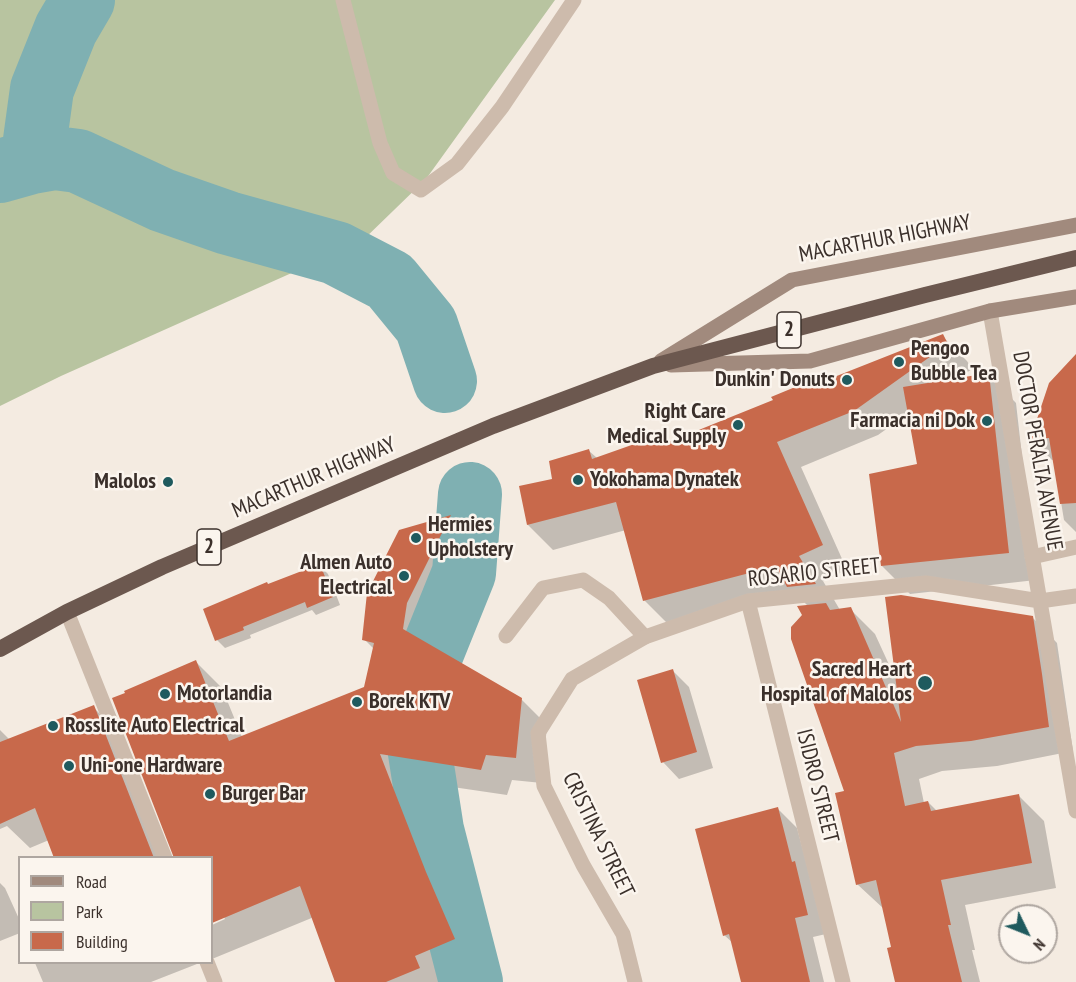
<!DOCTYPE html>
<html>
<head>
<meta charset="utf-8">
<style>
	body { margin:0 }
	#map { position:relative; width:1076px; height:982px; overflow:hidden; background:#f4ebe1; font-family:"PT Sans Narrow",sans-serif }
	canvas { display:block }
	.legend { position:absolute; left:18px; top:856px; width:195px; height:108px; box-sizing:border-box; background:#fbf5ee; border:2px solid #aea6a0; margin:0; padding:8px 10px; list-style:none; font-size:18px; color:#3b302b }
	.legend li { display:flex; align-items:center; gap:12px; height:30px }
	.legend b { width:30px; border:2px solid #aea6a0 }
	.north { position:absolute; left:998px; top:904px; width:60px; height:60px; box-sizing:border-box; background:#fbf5ee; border:2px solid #aea6a0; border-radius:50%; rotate:133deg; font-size:16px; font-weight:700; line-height:24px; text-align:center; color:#3b302b }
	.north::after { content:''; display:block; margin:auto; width:21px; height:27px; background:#1f5a5e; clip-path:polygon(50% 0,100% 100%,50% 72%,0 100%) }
</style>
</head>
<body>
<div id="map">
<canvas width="1076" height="982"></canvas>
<ul class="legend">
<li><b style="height:8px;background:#a18a7d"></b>Road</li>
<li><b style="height:16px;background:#b8c4a0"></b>Park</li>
<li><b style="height:16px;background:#c8694b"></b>Building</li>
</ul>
<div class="north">N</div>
</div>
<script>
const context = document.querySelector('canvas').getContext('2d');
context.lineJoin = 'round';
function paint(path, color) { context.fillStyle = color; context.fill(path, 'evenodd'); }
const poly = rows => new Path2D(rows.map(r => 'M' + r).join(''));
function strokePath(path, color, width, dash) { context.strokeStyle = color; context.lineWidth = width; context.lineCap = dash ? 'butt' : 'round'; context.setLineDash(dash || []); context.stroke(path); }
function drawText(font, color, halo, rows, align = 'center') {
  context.font = font + ' "PT Sans Narrow",sans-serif'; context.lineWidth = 5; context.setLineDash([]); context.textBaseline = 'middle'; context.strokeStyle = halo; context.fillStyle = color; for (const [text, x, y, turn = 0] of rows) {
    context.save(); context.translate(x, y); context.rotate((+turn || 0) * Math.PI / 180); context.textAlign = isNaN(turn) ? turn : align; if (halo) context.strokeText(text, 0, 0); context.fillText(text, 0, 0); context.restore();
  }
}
paint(poly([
	[0,0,555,0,426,179,361,242,61,376,0,406]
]), '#b8c4a0');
paint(poly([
	[942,336,967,361,972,369,956,380,989,375,1016,403,1036,580,910,594,882,566,918,465,909,413,878,435,801,467,847,570,823,581,840,610,850,609,875,634,897,682,1032,617,1057,643,1073,751,997,766,942,771,919,779,924,803,928,802,937,811,1019,796,1044,821,1056,888,965,905,975,950,972,950,980,982,897,982,893,948,884,909,857,884,846,792,804,615,808,606,794,592,669,625,644,600,626,530,553,550,528,525,521,487,553,480,588,450,597,458,659,437,667,445,775,401,817,380,821,384],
	[1076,367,1076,532,1064,520,1054,460,1052,460,1032,440,1050,384],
	[451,517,476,543,433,629,430,646,521,699,547,725,542,783,512,780,507,795,405,780,451,899,480,965,441,982,337,982,314,917,212,959,212,925,225,919,224,917,212,921,212,858,196,662,222,688,242,737,366,689,374,649,364,639,400,531],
	[320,566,328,574,340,605,316,615,312,610,250,635,251,638,225,648,217,640,268,586],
	[673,671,689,687,713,768,679,779,663,762],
	[93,707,119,733,169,858,56,858,49,840,30,848,7,826,0,829,0,730,10,740],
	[778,809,797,828,826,934,813,937,824,982,742,982,733,943,724,935],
	[0,883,5,888,20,921,20,933,0,941],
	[110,962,110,964,202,962,151,982,43,982,35,963]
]), '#0003');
strokePath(poly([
	[32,162,42,89,66,29,83,0],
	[0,171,32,162,55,158,78,161,162,200,228,223,336,253,390,281,426,325,445,381],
	[470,494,464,573,412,702,432,830,471,982]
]), '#7fb0b2', 64);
paint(poly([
	[943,334,948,344,854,411,777,442,823,545,799,556,816,584,787,587,776,566,643,601,616,502,527,525,519,486,552,479,549,461,589,449,592,459,660,435,664,444,773,400,771,397,817,378,819,383],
	[1076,354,1076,503,1060,504,1049,438,1030,440,1049,383],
	[989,373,1009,553,881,566,869,474,917,464,903,387],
	[451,515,407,603,403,629,522,698,516,758,486,755,481,770,380,754,426,872,455,939,415,956,420,968,386,982,335,982,300,886,212,923,212,858,174,858,112,698,125,693,124,691,196,660,229,741,364,687,374,643,362,640,367,593,399,530],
	[320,564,333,597,307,608,305,602,243,627,244,630,215,641,203,609,267,582,268,584],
	[901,595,1033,616,1042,674,1049,727,971,741,916,746,894,753,905,806,928,801,931,811,1019,794,1032,863,941,880,951,925,948,925,962,982,895,982,887,948,891,947,876,880,856,885,835,793,844,791,791,639,791,627,802,615,797,606,826,603,830,610,851,607,901,722,885,597],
	[673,669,697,752,661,763,637,680],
	[94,705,154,858,54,858,35,808,0,824,0,742],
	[778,807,792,862,795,861,808,915,795,918,810,982,741,982,729,934,723,936,695,829]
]), '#c8694b');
strokePath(poly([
	[1032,557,1076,547],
	[67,612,165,858],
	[506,636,543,588,583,580,609,598,645,637],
	[207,962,215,982]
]), '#cdbbac', 15);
strokePath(poly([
	[343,0,380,143,393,173,421,190,457,164,502,107,574,0],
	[990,311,1076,811],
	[748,601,843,982],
	[635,982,623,934,583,865,544,786,538,733,572,679,645,637,748,601,926,583,1040,601,1076,596]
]), '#cdbbac', 15);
strokePath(poly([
	[661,361,792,280,1076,225],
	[671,365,810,361,990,311,1076,297]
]), '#a18a7d', 15);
strokePath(poly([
	[0,649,67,612,162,567,493,426,653,366,925,295,1076,258]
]), '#6c584f', 16);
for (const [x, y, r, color] of [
	[899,362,6,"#1f5a5e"],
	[847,380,6,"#1f5a5e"],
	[987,421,6,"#1f5a5e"],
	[738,425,6,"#1f5a5e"],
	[578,480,6,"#1f5a5e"],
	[168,482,6,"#1f5a5e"],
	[416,538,6,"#1f5a5e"],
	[404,576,6,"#1f5a5e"],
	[925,683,8,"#1f5a5e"],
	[165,694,6,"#1f5a5e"],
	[357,702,6,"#1f5a5e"],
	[53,726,6,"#1f5a5e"],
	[69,766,6,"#1f5a5e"],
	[210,794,6,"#1f5a5e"]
]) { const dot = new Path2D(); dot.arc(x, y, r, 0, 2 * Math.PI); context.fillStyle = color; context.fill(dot); strokePath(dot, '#fbf5ee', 2); }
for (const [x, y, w] of [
	[789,330,24],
	[209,547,24]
]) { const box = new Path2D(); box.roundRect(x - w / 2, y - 18, w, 36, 4.5); context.fillStyle = '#fbf5ee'; context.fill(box); strokePath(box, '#3b302b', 1.5); }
drawText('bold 21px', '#3b302b', null, [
	["2",789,330],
	["2",209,547]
]);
drawText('22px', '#3b302b', '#fbf5ee', [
	["MACARTHUR HIGHWAY",885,239,-11],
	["DOCTOR PERALTA AVENUE",1037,451,80],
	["MACARTHUR HIGHWAY",314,478,-23],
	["ROSARIO STREET",814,573,-6],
	["ISIDRO STREET",817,786,76],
	["CRISTINA STREET",598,835,64]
]);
drawText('bold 22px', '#3b302b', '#fbf5ee', [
	["Pengoo",911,349],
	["Bubble Tea",911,374],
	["Dunkin' Donuts",835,380,"right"],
	["Right Care",726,412,"right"],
	["Medical Supply",726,437,"right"],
	["Farmacia ni Dok",975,421,"right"],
	["Yokohama Dynatek",590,480],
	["Malolos",156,482,"right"],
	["Hermies",428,525],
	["Upholstery",428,550],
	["Almen Auto",392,563,"right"],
	["Electrical",392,588,"right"],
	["Sacred Heart",912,670,"right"],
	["Hospital of Malolos",912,695,"right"],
	["Motorlandia",177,694],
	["Borek KTV",369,702],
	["Rosslite Auto Electrical",65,726],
	["Uni-one Hardware",81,766],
	["Burger Bar",222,794]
], 'left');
</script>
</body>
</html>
